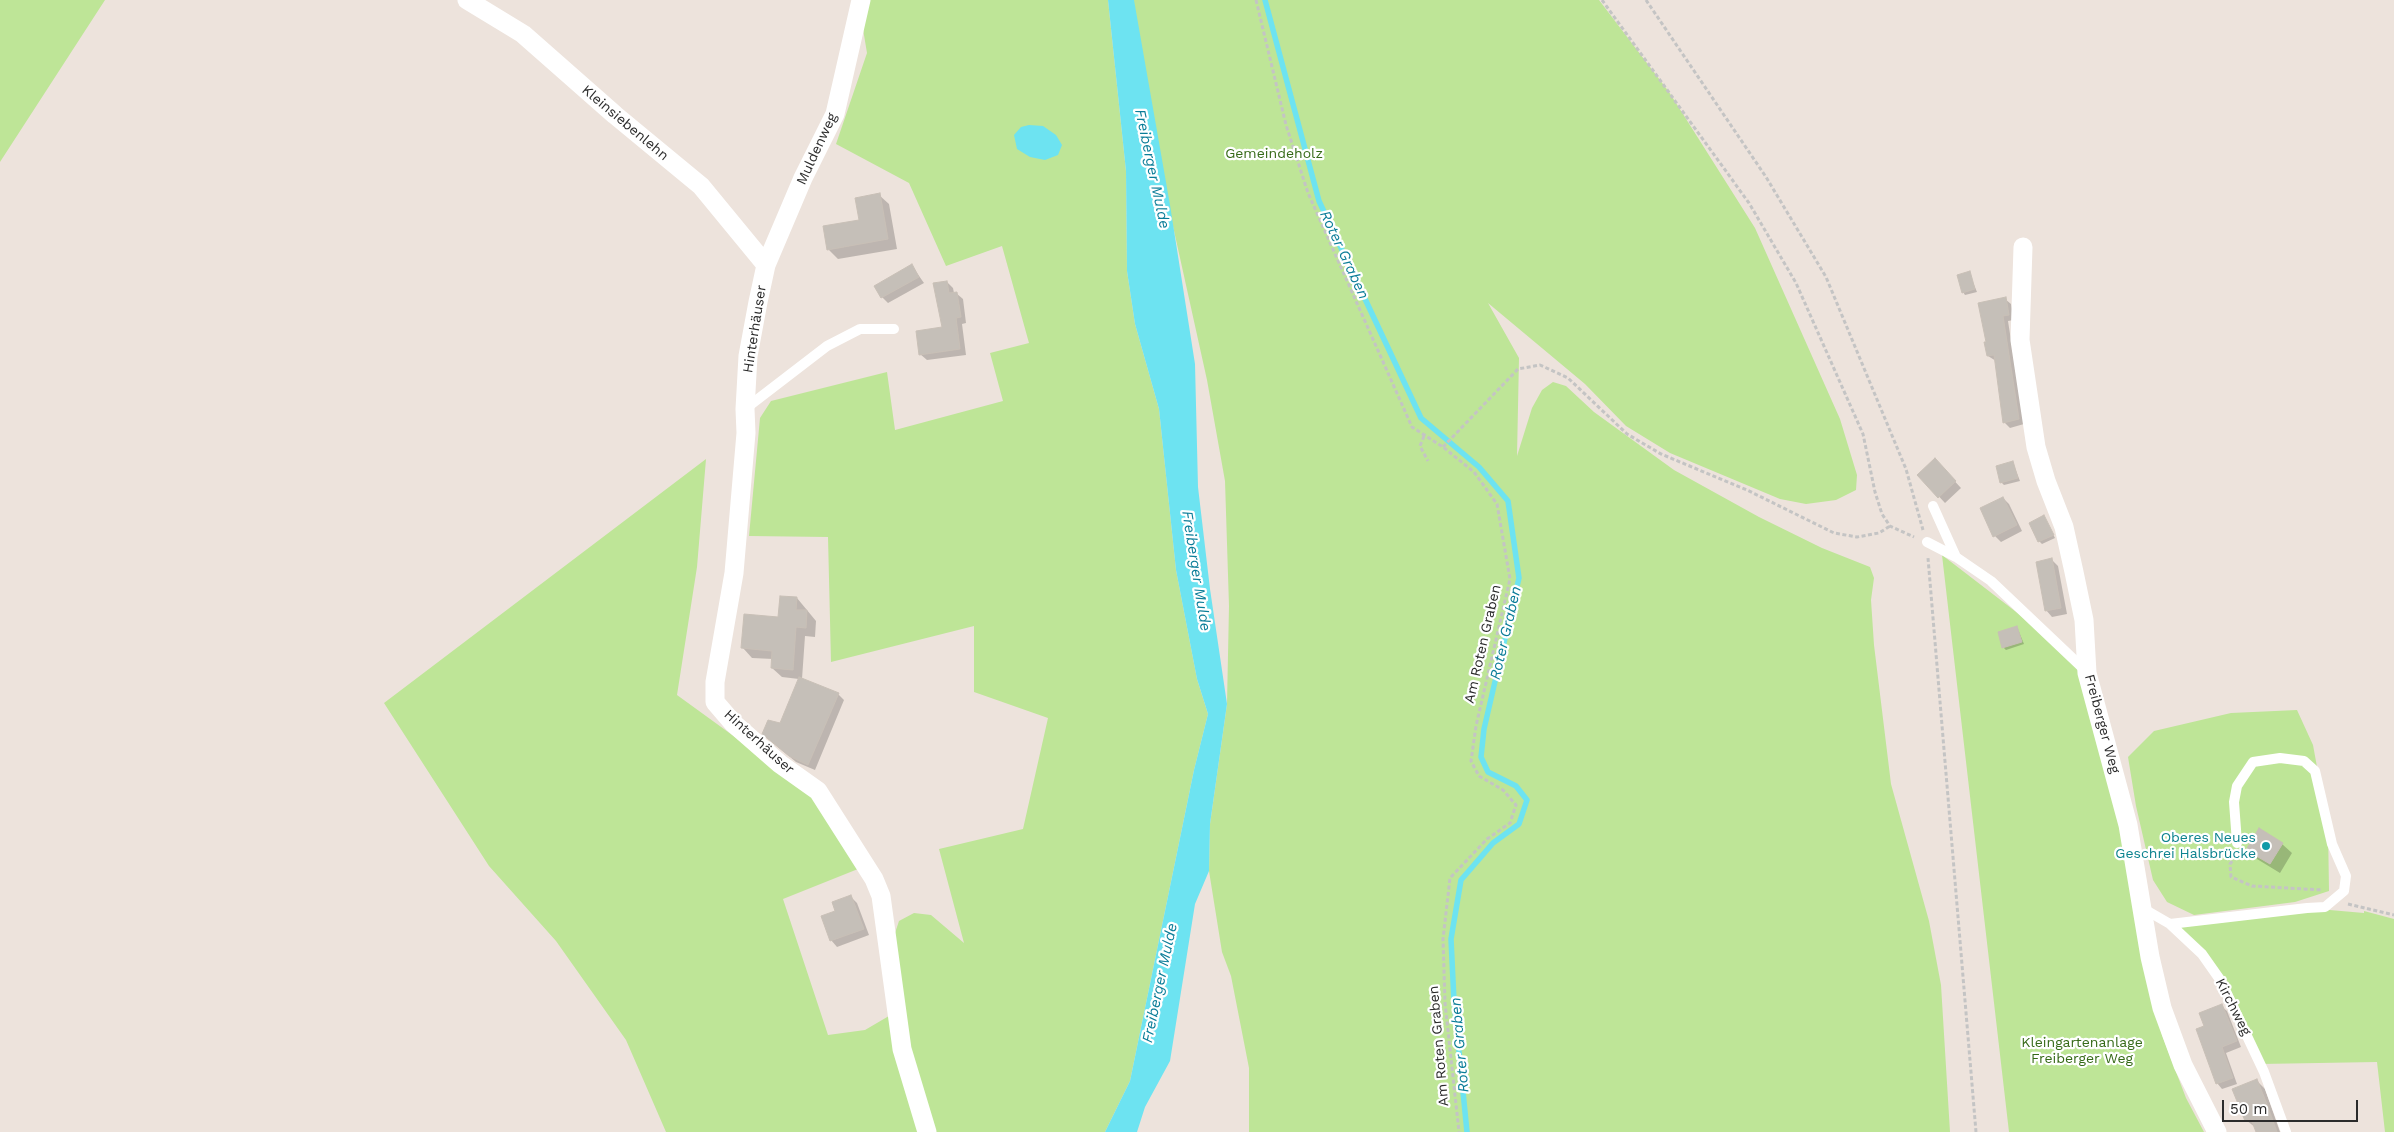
<!DOCTYPE html>
<html>
<head>
<meta charset="utf-8">
<style>
	body { margin:0 }
	#map { position:relative; width:2394px; height:1132px; overflow:hidden; background:#ede3dc; font-family:"Work Sans",sans-serif }
	canvas { display:block }
	.scale { position:absolute; left:2222px; top:1100px; width:136px; height:22px; box-sizing:border-box; border:2px solid #2b2b2b; border-top:0; padding-left:6px; font-size:15px; line-height:18px; white-space:nowrap; color:#2b2b2b; -webkit-text-stroke:4px #fff; paint-order:stroke }
</style>
</head>
<body>
<div id="map">
<canvas width="2394" height="1132"></canvas>
<div class="scale">50 m</div>
</div>
<script>
const context = document.querySelector('canvas').getContext('2d');
context.lineJoin = 'round';
function paint(path, color) { context.fillStyle = color; context.fill(path, 'evenodd'); }
const poly = rows => new Path2D(rows.map(r => 'M' + r).join(''));
function strokePath(path, color, width, dash) { context.strokeStyle = color; context.lineWidth = width; context.lineCap = dash ? 'butt' : 'round'; context.setLineDash(dash || []); context.stroke(path); }
function drawText(font, color, halo, rows, align = 'center') {
  context.font = font + ' "Work Sans",sans-serif'; context.lineWidth = 4.5; context.setLineDash([]); context.textBaseline = 'middle'; context.strokeStyle = halo; context.fillStyle = color; for (const [text, x, y, turn = 0] of rows) {
    context.save(); context.translate(x, y); context.rotate((+turn || 0) * Math.PI / 180); context.textAlign = isNaN(turn) ? turn : align; if (halo) context.strokeText(text, 0, 0); context.fillText(text, 0, 0); context.restore();
  }
}
paint(poly([
	[0,0,105,0,0,162],
	[870,0,1108,0,1126,171,1127,271,1135,324,1159,409,1176,570,1197,679,1208,714,1194,770,1130,1081,1105,1132,666,1132,626,1040,556,941,489,866,384,703,706,459,697,567,677,695,808,790,858,869,783,899,828,1035,865,1030,894,1013,885,963,899,921,914,913,931,915,964,943,939,849,1023,829,1048,718,974,692,974,626,831,662,828,537,749,536,760,418,771,401,887,372,895,430,1003,401,990,353,1029,343,1002,246,946,266,909,183,836,144,867,53,863,29],
	[1123,0,1599,0,1669,92,1755,228,1840,419,1857,475,1856,490,1836,500,1806,504,1780,499,1670,453,1626,426,1585,384,1488,303,1519,358,1517,456,1532,408,1542,390,1553,382,1566,386,1594,412,1674,470,1759,517,1822,548,1870,567,1874,578,1871,600,1874,645,1891,784,1929,921,1941,985,1950,1132,1249,1132,1249,1068,1231,976,1222,952,1209,871,1210,824,1227,704,1229,606,1225,481,1207,380],
	[1942,555,2024,618,2083,671,2122,832,2162,1035,2186,1098,2204,1132,2009,1132],
	[2297,710,2313,745,2328,827,2329,891,2295,902,2194,915,2167,902,2153,880,2136,806,2128,757,2154,731,2231,713],
	[2307,908,2364,913,2364,911,2394,919,2394,1132,2385,1132,2377,1062,2260,1064,2221,981,2170,924]
]), '#bee597');
paint(poly([
	[1108,0,1134,0,1170,205,1195,364,1198,487,1210,589,1227,704,1210,824,1209,871,1195,904,1170,1061,1145,1107,1137,1132,1105,1132,1130,1081,1194,770,1208,714,1197,679,1176,570,1159,409,1135,324,1127,271,1126,171],
	[1029,125,1043,126,1056,135,1062,145,1058,155,1045,160,1030,157,1017,149,1014,135,1021,127]
]), '#6de3f1');
paint(poly([
	[879,195,889,204,897,249,838,259,829,250,860,221],
	[912,266,924,283,888,303,882,297],
	[1969,273,1977,292,1965,295,1963,292],
	[947,282,953,288,954,293,956,293,963,299,966,323,962,324,966,355,927,360,920,354,943,328],
	[2005,299,2011,304,2014,320,2008,321,2024,424,2010,428,2004,422,1996,361,1988,356],
	[1935,460,1961,488,1945,503,1919,475],
	[2013,463,2020,481,2004,485,2001,482],
	[2003,498,2009,504,2022,531,2001,542,1995,536],
	[2044,517,2055,538,2042,544,2039,541],
	[2052,560,2058,566,2067,614,2052,617,2046,610],
	[797,598,816,621,815,637,805,636,802,679,838,694,844,700,815,770,796,762,770,740,781,724,799,679,782,677,772,668,773,659,752,658,743,648,779,619],
	[2017,627,2024,644,2006,650,2003,647],
	[2282,844,2292,853,2280,873,2257,859,2247,849],
	[851,897,857,903,869,935,837,947,831,940,837,911],
	[2221,1006,2227,1011,2241,1047,2226,1053,2237,1084,2222,1089,2217,1083,2206,1027],
	[2257,1081,2265,1089,2280,1132,2257,1132,2256,1128,2246,1120]
]), '#0003');
strokePath(poly([
	[1265,0,1319,201,1421,418,1479,467,1508,501,1519,578,1484,729,1481,757,1488,772,1516,786,1527,800,1519,824,1493,843,1461,880,1451,939,1454,1001,1467,1132]
]), '#6de3f1', 5.5);
const building = poly([
	[880,193,888,239,827,250,823,226,859,220,855,198,880,193],
	[912,264,919,277,881,298,874,286,912,264],
	[1970,271,1975,289,1962,293,1957,275,1970,271],
	[947,281,949,293,957,292,961,317,956,318,960,349,919,355,916,331,942,327,933,283,947,281],
	[2006,297,2009,315,2003,316,2019,419,2003,423,1994,355,1987,356,1984,342,1986,342,1978,303,2006,297],
	[1935,458,1956,481,1938,498,1917,475,1935,458],
	[2013,461,2018,478,2000,483,1996,466,2013,461],
	[2003,497,2017,525,1993,537,1980,508,2003,497],
	[2044,515,2054,535,2038,542,2029,523,2044,515],
	[2052,558,2061,608,2045,611,2036,562,2052,558],
	[780,596,797,597,796,610,807,610,806,628,796,627,793,670,771,668,772,651,741,648,744,614,778,617,780,596],
	[2017,626,2022,642,2002,648,1998,632,2017,626],
	[799,677,839,693,808,765,789,756,762,734,768,720,780,723,799,677],
	[2259,828,2283,843,2270,864,2246,850,2259,828],
	[851,895,864,929,830,941,821,916,835,911,832,902,851,895],
	[2222,1004,2237,1041,2222,1047,2233,1078,2216,1084,2196,1029,2204,1026,2199,1013,2222,1004],
	[2257,1079,2268,1107,2277,1132,2256,1132,2251,1119,2245,1121,2232,1089,2257,1079]
]);
paint(building, '#c5bfb8');
strokePath(building, '#c8bfb6', 1);
strokePath(poly([
	[1256,0,1286,125,1308,193,1412,427,1443,447,1474,472,1497,504,1510,579,1476,726,1471,761,1479,776,1503,790,1516,805,1510,823,1487,839,1450,878,1443,939,1445,1003,1459,1132],
	[1602,0,1749,203,1796,283,1863,434,1875,492,1882,514,1890,526,1914,537],
	[1646,0,1766,177,1826,277,1906,469,1923,530],
	[1424,436,1420,446,1428,461],
	[1443,447,1518,369,1540,365,1568,378,1627,434,1661,454,1747,490,1834,533,1857,537,1879,533,1890,526],
	[1928,558,1976,1132],
	[2236,856,2230,864,2231,877,2252,886,2323,890],
	[2348,904,2394,915]
]), '#c4c4c4', 3, [4, 2.5]);
strokePath(poly([
	[745,409,827,346,860,329,894,329],
	[1933,506,1956,557],
	[1927,542,1956,557,1991,581,2087,672],
	[2144,909,2170,924,2202,954,2221,981,2264,1072,2286,1132],
	[2170,924,2307,908,2325,907,2344,891,2346,876,2332,844,2315,771,2304,761,2280,758,2253,762,2237,786,2234,802,2237,843]
]), '#fff', 10);
strokePath(poly([
	[467,0,523,34,615,115,701,186,766,265],
	[861,0,835,114,803,178,766,265,758,302,748,356,745,409,746,433,734,573,715,682,715,702,733,723,780,764,818,791,874,879,881,896,902,1049,927,1132],
	[2023,247,2020,340,2036,447,2046,481,2064,527,2074,572,2084,620,2087,673,2128,825,2150,957,2162,1008,2183,1065,2217,1132]
]), '#fff', 19);
for (const [x, y, r, color] of [
	[2266,846,5,"#0f9aa8"]
]) { const dot = new Path2D(); dot.arc(x, y, r, 0, 2 * Math.PI); context.fillStyle = color; context.fill(dot); strokePath(dot, '#fff', 2); }
drawText('14px', '#2b2b2b', '#fff', [
	["Kleinsiebenlehn",625,123,40],
	["Muldenweg",817,149,-65],
	["Hinterhäuser",755,329,-81],
	["Am Roten Graben",1483,644,-77],
	["Freiberger Weg",2102,724,75],
	["Hinterhäuser",759,742,42],
	["Kirchweg",2233,1007,63],
	["Am Roten Graben",1439,1046,-95]
]);
drawText('14px', '#366a18', '#fff', [
	["Gemeindeholz",1274,154],
	["Kleingartenanlage",2082,1043],
	["Freiberger Weg",2082,1059]
]);
drawText('14px', '#0d838f', '#fff', [
	["Oberes Neues",2256,838],
	["Geschrei Halsbrücke",2256,854]
], 'right');
drawText('italic 15px', '#0a7d98', '#fff', [
	["Freiberger Mulde",1152,169,78],
	["Roter Graben",1344,255,65],
	["Freiberger Mulde",1196,571,81],
	["Roter Graben",1506,633,-77],
	["Freiberger Mulde",1160,983,-78],
	["Roter Graben",1460,1045,-95]
]);
</script>
</body>
</html>
